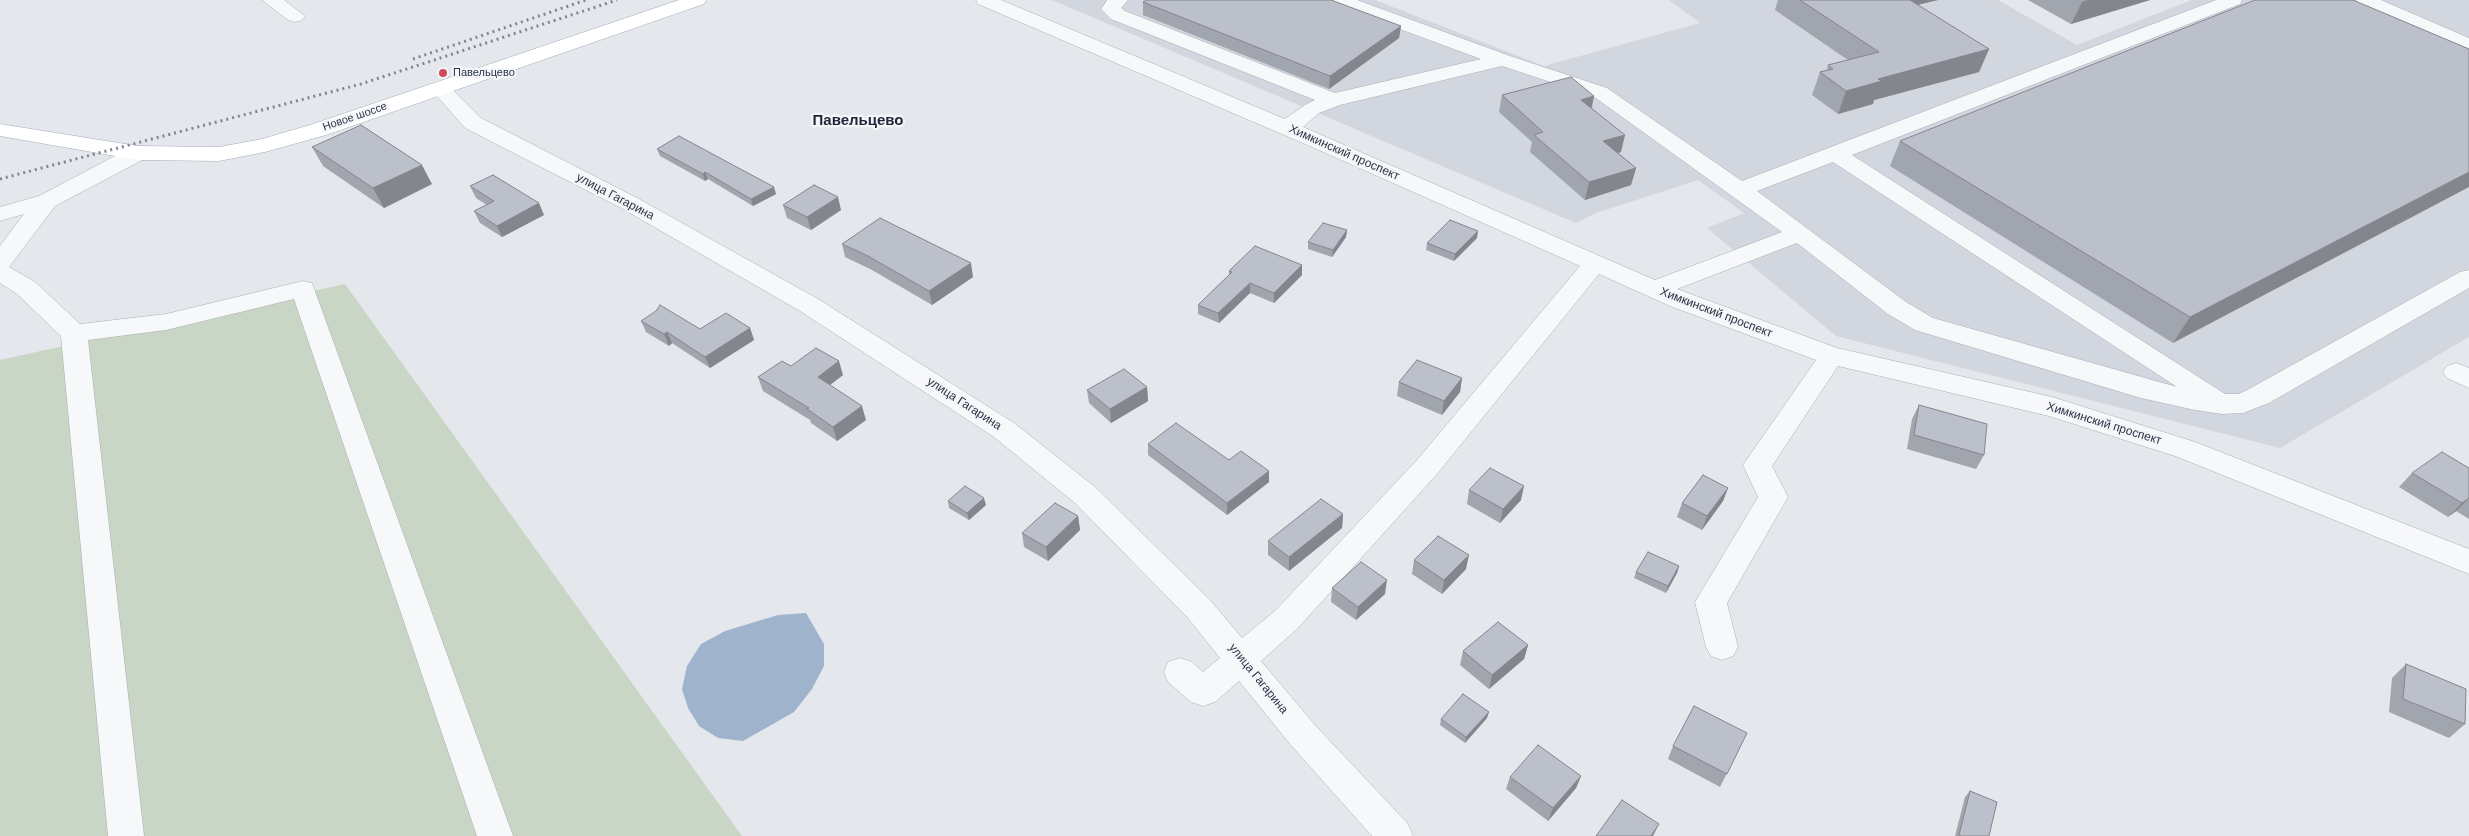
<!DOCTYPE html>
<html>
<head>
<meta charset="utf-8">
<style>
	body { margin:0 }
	canvas { display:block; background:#e4e7ec }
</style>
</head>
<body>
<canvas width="2469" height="836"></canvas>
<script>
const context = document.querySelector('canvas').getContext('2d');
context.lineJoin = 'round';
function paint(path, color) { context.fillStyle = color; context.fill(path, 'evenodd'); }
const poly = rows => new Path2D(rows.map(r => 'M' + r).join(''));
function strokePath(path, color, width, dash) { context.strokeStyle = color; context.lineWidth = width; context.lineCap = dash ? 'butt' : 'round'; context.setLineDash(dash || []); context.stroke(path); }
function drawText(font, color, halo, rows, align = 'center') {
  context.font = font + ' "DM Sans",sans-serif'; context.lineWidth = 4.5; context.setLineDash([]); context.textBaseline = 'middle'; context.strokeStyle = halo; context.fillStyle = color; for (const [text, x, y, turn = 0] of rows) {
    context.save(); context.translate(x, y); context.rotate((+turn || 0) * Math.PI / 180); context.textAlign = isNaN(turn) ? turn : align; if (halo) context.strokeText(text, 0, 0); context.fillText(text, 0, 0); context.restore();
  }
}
paint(poly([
	[1052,0,1375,0,1544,66,1700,23,1669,0,1998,0,2077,45,2192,0,2469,0,2469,337,2280,448,1836,336,1707,228,1744,213,1698,180,1596,213,1576,223]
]), '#d2d6de');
paint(poly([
	[345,284,742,836,0,836,0,360]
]), '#c9d6c5');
paint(poly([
	[806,613,824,644,824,666,812,689,794,712,743,741,718,738,699,726,688,708,682,689,687,666,701,644,725,631,778,615]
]), '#9fb4cc');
const minor = poly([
	[262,0,284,0,305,16,302,20,295,22,288,20,262,0],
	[976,0,1001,0,1285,119,1305,105,1315,100,1111,19,1101,9,1106,2,1107,0,1128,0,1121,8,1125,11,1335,93,1481,59,1332,4,1330,0,1357,0,1510,56,1607,88,1742,181,2216,0,2242,0,2240,4,1852,155,2225,394,2239,394,2249,389,2460,272,2469,270,2469,288,2269,403,2243,413,2222,414,2195,410,2141,398,1915,330,1888,314,1797,243,1677,289,1837,348,2052,397,2195,442,2469,549,2469,574,2175,456,2049,416,1838,366,1772,466,1788,497,1727,603,1738,647,1733,656,1722,660,1711,656,1706,647,1695,602,1758,497,1743,465,1816,360,1670,306,1599,274,1437,474,1297,629,1261,661,1314,724,1408,824,1413,836,1372,836,1290,744,1239,681,1215,702,1203,706,1191,702,1168,682,1164,672,1168,662,1180,658,1192,662,1203,672,1220,658,1188,618,1075,503,994,437,800,311,623,209,465,128,430,88,433,84,440,82,447,84,481,118,639,199,818,299,1014,423,1095,487,1210,600,1242,638,1275,611,1417,460,1580,266,1303,143,978,4,976,0],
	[1502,66,1593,96,1782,232,1655,280,1303,127,1319,113,1340,105,1502,66],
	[1833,162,2177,387,1933,318,1906,302,1757,191,1833,162],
	[2356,0,2381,0,2469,38,2469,51,2358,4,2356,0],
	[138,146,146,148,149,153,146,158,55,206,9,267,35,282,80,324,166,314,303,281,312,283,513,836,477,836,294,299,166,330,88,340,144,836,108,836,61,336,17,294,0,283,0,246,24,214,0,221,0,207,39,196,130,148,138,146],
	[2456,363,2469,368,2469,388,2447,378,2443,372,2447,366,2456,363]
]);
const major = poly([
	[679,0,706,0,704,4,326,135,265,152,219,161,138,160,0,136,0,124,138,146,219,147,262,139,310,125,679,0]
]);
strokePath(minor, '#a9aeb7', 1);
strokePath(major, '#a3abb8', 1);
paint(minor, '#f7f8fa');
paint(major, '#fff');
strokePath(poly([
	[413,59,586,0],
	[0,179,361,84,617,0]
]), '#7d8696', 3, [2, 4]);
paint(poly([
	[1778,0,1938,0,1918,5,1989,49,1979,72,1874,100,1873,104,1838,114,1812,95,1820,72,1827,70,1828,65,1848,60,1775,10],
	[2028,0,2150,0,2071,24],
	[1143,2,1401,26,1399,38,1329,89,1143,15],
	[2469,49,2173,343,1890,166,1900,141],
	[1502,95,1594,96,1592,108,1621,152,1618,153,1636,168,1631,185,1585,200,1530,152,1532,142,1499,112],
	[312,147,432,184,384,208,323,166],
	[657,149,776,194,753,206,708,179,705,181,660,156],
	[470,186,544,215,502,237,480,223,474,211,487,205,476,198],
	[783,205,841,210,811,230,787,218],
	[1347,230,1346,237,1332,257,1308,249,1308,242],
	[1477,238,1454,261,1426,250,1427,243],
	[842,244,973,277,932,305,872,270,845,257],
	[1229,271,1302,275,1274,303,1250,293,1219,323,1198,314,1198,305,1229,275],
	[641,321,700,329,750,328,754,340,710,368,672,343,669,346,646,332],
	[791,366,843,375,830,385,866,420,837,441,811,423,810,420,763,391,758,377],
	[1462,378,1460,392,1442,415,1397,396,1399,382],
	[1147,387,1148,401,1111,423,1089,403,1087,390],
	[1919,405,1984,455,1976,469,1907,449,1912,419],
	[1148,444,1229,460,1269,471,1269,482,1227,515,1148,455],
	[2469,468,2469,519,2456,511,2448,517,2399,487,2412,473],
	[1728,488,1723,501,1702,530,1677,517,1682,503],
	[1469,490,1521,500,1500,523,1467,504],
	[948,501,986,505,969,520,949,508],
	[1343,514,1342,528,1289,571,1268,555,1268,541],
	[1078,516,1080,530,1048,561,1024,547,1022,533],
	[1414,560,1466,569,1442,594,1412,574],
	[1679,566,1677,573,1666,593,1634,578,1636,572],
	[1332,588,1385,594,1356,620,1331,602],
	[1528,645,1524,659,1489,689,1460,665,1463,651],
	[2406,664,2465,724,2449,738,2389,712,2392,678],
	[1487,718,1465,743,1440,725,1441,719],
	[1747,733,1720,787,1668,759,1673,746],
	[1581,776,1576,788,1548,821,1506,789,1510,777],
	[1970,791,1989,836,1955,836,1965,797]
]), '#a1a5ae');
paint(poly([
	[1890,0,1938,0,1886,12],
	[2087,0,2150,0,2071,24,2082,2],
	[1401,26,1399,38,1329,89,1330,76],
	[1989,49,1979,72,1874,100,1873,104,1838,114,1846,91,1878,79],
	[1594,96,1590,113,1581,100],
	[1625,135,1621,152,1599,158,1603,141],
	[422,165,432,184,384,208,373,188],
	[1636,168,1631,185,1585,200,1589,182],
	[705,172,708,179,705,181,703,174],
	[2469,172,2469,187,2173,343,2190,317],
	[774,187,776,194,753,206,751,199],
	[838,197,841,210,811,230,807,217],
	[539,203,544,215,502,237,497,226],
	[1347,230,1346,237,1332,257,1333,250],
	[1478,231,1477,238,1454,261,1455,254],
	[971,263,973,277,932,305,929,291],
	[1302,265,1302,275,1274,303,1274,293],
	[1250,283,1250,293,1219,323,1218,313],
	[750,328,754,340,710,368,705,357],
	[667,332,672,343,669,346,664,334],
	[839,361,843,375,822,391,818,377],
	[1462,378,1460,392,1442,415,1444,401],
	[1147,387,1148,401,1111,423,1110,409],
	[862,406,866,420,837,441,833,427],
	[1269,471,1269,482,1227,515,1227,503],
	[1524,486,1521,500,1500,523,1503,509],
	[1728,488,1723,501,1702,530,1707,516],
	[984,498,986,505,969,520,967,513],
	[2469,498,2456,511,2448,517,2462,503],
	[1343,514,1342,528,1289,571,1289,557],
	[1078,516,1080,530,1048,561,1046,547],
	[1469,555,1466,569,1442,594,1444,580],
	[1679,566,1677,573,1666,593,1668,586],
	[1387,580,1385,594,1356,620,1358,607],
	[1528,645,1524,659,1489,689,1492,675],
	[1489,712,1487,718,1465,743,1466,737],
	[1581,776,1576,788,1548,821,1553,808],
	[1659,824,1653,836,1651,836]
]), '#83868d');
const building = poly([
	[1147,0,1331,0,1401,26,1330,76,1143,2,1147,0],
	[1800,0,1910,0,1989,49,1878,79,1882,81,1846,91,1820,72,1833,69,1828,65,1879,52,1800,0],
	[2255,0,2353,0,2469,49,2469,172,2190,317,1900,141,2255,0],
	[1571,77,1594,96,1581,100,1625,135,1603,141,1636,168,1589,182,1534,135,1543,132,1502,95,1571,77],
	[361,125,422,165,373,188,312,147,361,125],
	[679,136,774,187,751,199,705,172,703,174,657,149,679,136],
	[493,175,539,203,497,226,474,211,494,201,470,186,493,175],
	[814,185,838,197,807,217,783,205,814,185],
	[880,218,971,263,929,291,868,256,842,244,880,218],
	[1450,220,1478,231,1455,254,1427,243,1450,220],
	[1323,223,1347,230,1333,250,1308,242,1323,223],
	[1255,246,1302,265,1274,293,1250,283,1218,313,1198,305,1232,272,1229,271,1255,246],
	[660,305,700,329,726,313,750,328,705,357,667,332,664,334,641,321,656,311,660,305],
	[816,348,839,361,818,377,862,406,833,427,807,409,809,408,758,377,782,361,791,366,816,348],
	[1417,360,1462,378,1444,401,1399,382,1417,360],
	[1124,369,1147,387,1110,409,1087,390,1124,369],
	[1919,405,1987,424,1984,455,1914,435,1919,405],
	[1176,423,1229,460,1241,451,1269,471,1227,503,1148,444,1176,423],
	[2442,452,2469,468,2469,498,2462,503,2412,473,2442,452],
	[1490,468,1524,486,1503,509,1469,490,1490,468],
	[1703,475,1728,488,1707,516,1682,503,1703,475],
	[965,486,984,498,967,513,948,501,965,486],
	[1321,499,1343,514,1289,557,1268,541,1321,499],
	[1055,503,1078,516,1046,547,1022,533,1055,503],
	[1438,536,1469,555,1444,580,1414,560,1438,536],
	[1648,552,1679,566,1668,586,1636,572,1648,552],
	[1361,562,1387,580,1358,607,1332,588,1361,562],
	[1498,622,1528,645,1492,675,1463,651,1498,622],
	[2406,664,2466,689,2465,724,2403,699,2406,664],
	[1463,694,1489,712,1466,737,1441,719,1463,694],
	[1694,706,1747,733,1727,774,1673,746,1694,706],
	[1538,745,1581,776,1553,808,1510,777,1538,745],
	[1970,791,1997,802,1989,836,1961,836,1959,835,1970,791],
	[1622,800,1659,824,1651,836,1596,836,1622,800]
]);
paint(building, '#bbc0ca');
strokePath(building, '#83868d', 1);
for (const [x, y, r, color] of [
	[443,73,5,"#d1495b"]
]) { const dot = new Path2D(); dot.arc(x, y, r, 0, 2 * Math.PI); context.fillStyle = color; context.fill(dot); strokePath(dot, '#f4f6f9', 2); }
drawText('11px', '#2b3445', '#f4f6f9', [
	["Павельцево",453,73]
], 'left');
drawText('11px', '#2b3445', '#f4f6f9', [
	["Новое шоссе",355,117,-19]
]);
drawText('12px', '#2b3445', '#f4f6f9', [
	["Химкинский проспект",1344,153,24],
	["улица Гагарина",615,197,28],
	["Химкинский проспект",1716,313,21],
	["улица Гагарина",964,404,33],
	["Химкинский проспект",2104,424,17],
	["улица Гагарина",1258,679,51]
]);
drawText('bold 15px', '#1d2536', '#f4f6f9', [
	["Павельцево",858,121]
]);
</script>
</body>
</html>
